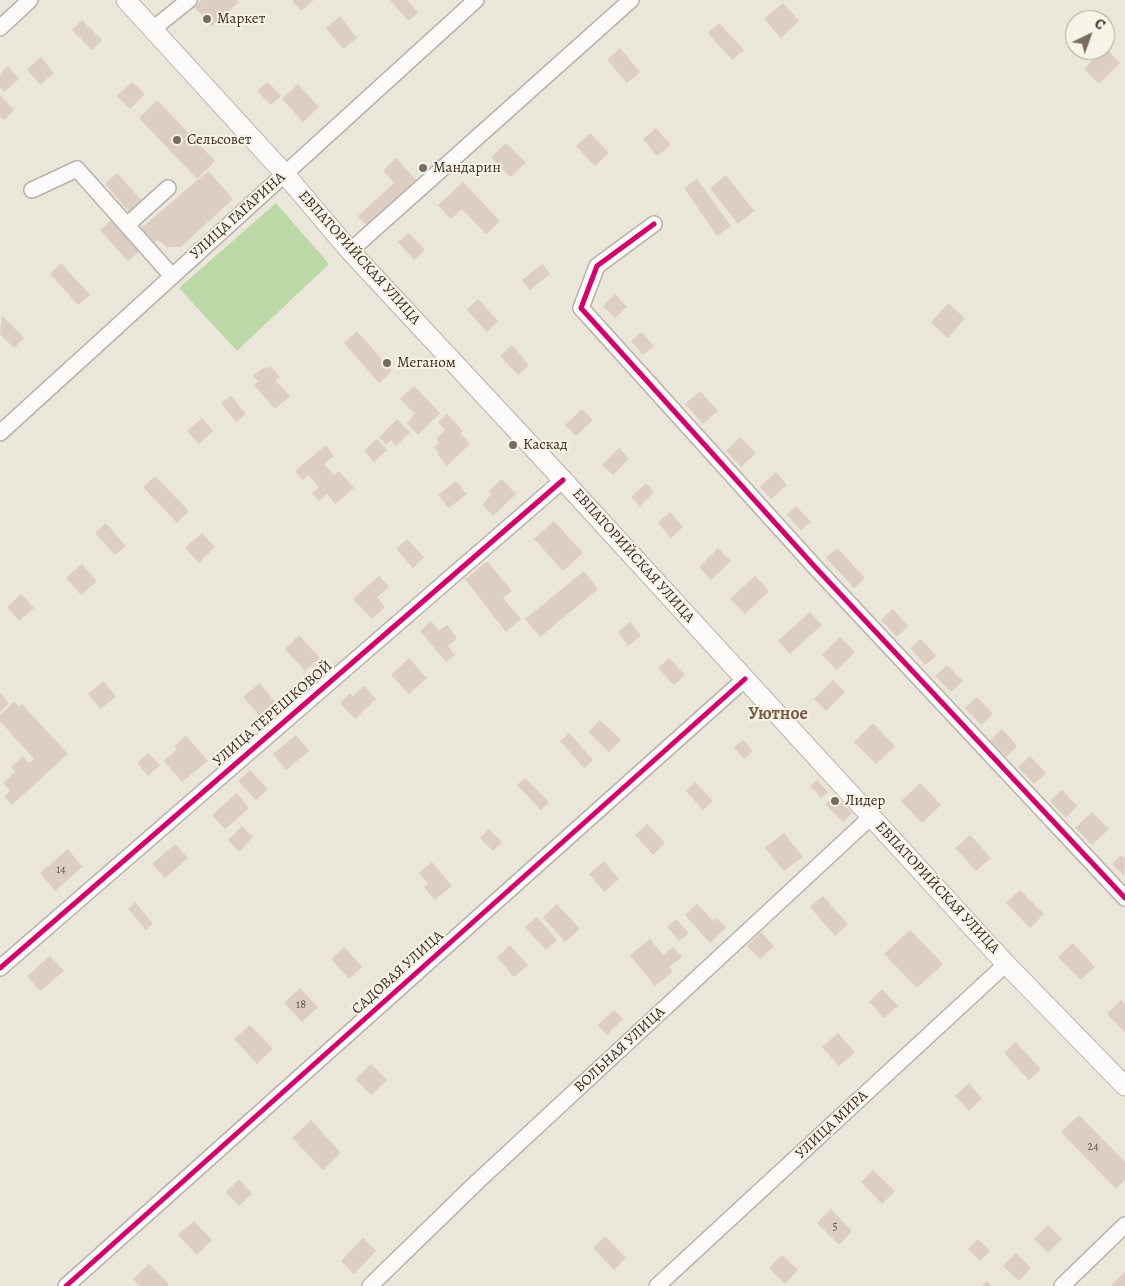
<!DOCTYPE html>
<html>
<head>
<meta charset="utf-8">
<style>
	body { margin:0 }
	#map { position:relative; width:1125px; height:1286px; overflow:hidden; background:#eae6da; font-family:Alegreya,serif }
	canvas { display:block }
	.north { position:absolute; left:1065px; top:10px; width:50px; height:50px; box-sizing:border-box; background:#f7f3e8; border:1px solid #aca397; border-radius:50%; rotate:42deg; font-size:14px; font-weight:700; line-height:20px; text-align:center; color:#3b2a1e }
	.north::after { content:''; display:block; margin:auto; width:18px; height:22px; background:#786c60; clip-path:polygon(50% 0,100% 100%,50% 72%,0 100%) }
</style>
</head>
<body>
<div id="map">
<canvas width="1125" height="1286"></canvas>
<div class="north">С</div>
</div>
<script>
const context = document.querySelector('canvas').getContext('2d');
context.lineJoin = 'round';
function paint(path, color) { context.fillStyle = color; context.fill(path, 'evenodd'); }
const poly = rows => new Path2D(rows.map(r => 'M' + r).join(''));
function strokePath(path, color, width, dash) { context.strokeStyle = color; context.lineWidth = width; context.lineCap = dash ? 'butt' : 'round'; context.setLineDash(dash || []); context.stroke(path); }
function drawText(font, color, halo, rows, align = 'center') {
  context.font = font + ' Alegreya,serif'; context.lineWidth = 4; context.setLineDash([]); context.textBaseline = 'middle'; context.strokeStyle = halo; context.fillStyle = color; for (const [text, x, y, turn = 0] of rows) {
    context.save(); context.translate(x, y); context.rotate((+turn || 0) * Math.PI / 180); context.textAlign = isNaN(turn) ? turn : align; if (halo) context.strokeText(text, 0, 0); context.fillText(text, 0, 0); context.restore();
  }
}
paint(poly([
	[276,203,329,264,237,351,179,288]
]), '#bcd8a7');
paint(poly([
	[201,0,237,0,239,2,212,26,194,7],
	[294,0,314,0,301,11,292,1],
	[390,0,407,0,418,13,408,21],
	[783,3,799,21,781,38,764,19],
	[340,16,357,38,343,49,326,28],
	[82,20,102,40,92,50,72,30],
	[719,23,744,50,732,60,708,33],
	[1105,47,1120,63,1099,84,1084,69,1101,50,1105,50],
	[620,48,640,72,627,83,607,60],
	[41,57,54,73,40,85,27,69],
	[8,66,19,79,4,92,0,88,0,74],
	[132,82,145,94,130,109,117,96],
	[268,82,281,96,271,105,257,91],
	[298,84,319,107,303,122,282,99],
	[0,95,14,110,4,120,0,117],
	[157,100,215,161,197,179,139,118],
	[656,128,671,145,657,156,643,139],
	[590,133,609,153,595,166,576,146],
	[506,143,526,163,510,177,491,157],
	[396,158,418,182,369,228,358,216,394,183,383,171],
	[208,171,233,199,181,247,167,247,158,240,152,245,139,230],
	[117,173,142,201,129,212,105,184],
	[726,175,754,211,738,224,710,188],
	[697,179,731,226,717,236,684,188],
	[463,182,500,221,486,234,462,209,451,219,438,205],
	[111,220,140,251,128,261,100,230],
	[409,233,425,250,414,260,398,242],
	[61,263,90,295,78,305,50,274],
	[542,264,550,274,530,290,522,280],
	[615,294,627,307,615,318,603,306],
	[478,299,498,321,487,332,467,310],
	[948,303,965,318,948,338,931,323],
	[2,315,24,338,14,348,0,334],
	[357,331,392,371,379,383,344,343],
	[642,332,654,346,643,355,631,341],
	[512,345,529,365,518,375,500,356],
	[270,366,280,377,275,380,290,396,275,409,254,385,258,381,253,376,265,367,267,369],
	[414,386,440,413,418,435,407,423,415,414,400,399],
	[700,391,718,411,703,424,685,404],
	[231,396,246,414,236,422,221,403],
	[582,409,593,420,576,436,565,425],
	[447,414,463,431,460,433,470,444,447,466,437,454,439,452,434,447,439,443,436,439,445,430,438,422],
	[202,418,213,431,199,444,187,431],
	[397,419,410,432,396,446,391,440,386,445,379,437],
	[740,437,756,453,741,467,726,451],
	[377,439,387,450,374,462,364,451],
	[326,445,334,456,324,464,334,475,339,471,354,488,335,504,327,494,319,501,312,493,319,488,309,475,302,480,295,471],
	[619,448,629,459,613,475,602,465],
	[776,472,787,485,771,499,760,487],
	[155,476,189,511,177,523,143,487],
	[502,479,516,494,493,516,483,505,491,494,489,491],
	[456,481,467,494,449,508,438,495],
	[646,483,654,492,640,506,631,497],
	[796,506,811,522,801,530,787,515],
	[670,512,683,527,671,538,658,523],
	[554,521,583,553,563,571,534,539],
	[106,523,126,546,115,555,95,533],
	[202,533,215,547,199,563,185,548],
	[407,539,424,557,413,568,396,549],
	[718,548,731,561,711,580,699,567],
	[837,548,865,578,854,588,826,558],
	[487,561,512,591,503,598,521,619,506,632,465,579],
	[82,564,97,581,81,595,66,578],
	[584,571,598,589,540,637,525,619],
	[379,576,389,587,377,597,385,607,372,619,353,599],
	[755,576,769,591,745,614,730,599],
	[21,594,34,608,19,621,7,607],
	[893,609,908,626,897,637,881,620],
	[810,612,822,625,790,654,778,641],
	[431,621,439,631,447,625,457,638,448,646,455,655,446,662,420,631],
	[630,622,641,636,628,646,618,632],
	[299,635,320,658,305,671,285,649],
	[840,637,855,652,837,670,822,655],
	[921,639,936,656,925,665,910,648],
	[409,658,427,678,409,694,391,675],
	[669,658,685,675,674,685,658,668],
	[947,665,963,681,951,692,935,676],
	[833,680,845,692,826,711,814,699],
	[104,681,116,697,100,709,88,694],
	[260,683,275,702,259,715,243,697],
	[364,686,376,699,355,719,340,703,350,693,353,696],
	[0,693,9,703,0,712],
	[977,697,993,714,981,725,965,708],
	[14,702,19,707,22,704,68,754,12,805,4,796,10,791,3,783,15,772,11,767,23,756,29,763,34,759,0,721,0,715],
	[600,720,621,740,609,752,588,732],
	[873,723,895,746,876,764,854,742],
	[1002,729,1017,746,1006,757,990,740],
	[569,733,593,760,584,768,560,741],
	[296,735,309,751,286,770,273,754],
	[186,736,208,761,182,782,164,761,177,749,174,746],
	[743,740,753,751,744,759,734,747],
	[148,753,160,765,148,776,137,763],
	[1030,756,1046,773,1034,784,1018,767],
	[250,770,268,789,256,800,238,781],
	[525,778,549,802,541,810,517,785],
	[817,780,828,792,821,798,810,786],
	[695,782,713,801,703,810,686,791],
	[920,783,941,805,922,823,901,801],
	[1062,790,1077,806,1066,818,1050,801],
	[237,793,249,808,225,829,212,815],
	[835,795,852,813,843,822,825,804],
	[1092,812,1109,829,1092,845,1075,828],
	[647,824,665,843,653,855,635,835],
	[242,826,253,837,239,852,228,840],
	[489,829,502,842,493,851,480,838],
	[784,833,803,857,784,871,765,848],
	[970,835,991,858,976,871,955,848],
	[175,844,188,858,165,878,152,864],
	[68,849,82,867,55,891,40,873],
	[1121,855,1125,859,1124,876,1112,864],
	[604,861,619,879,604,892,589,874],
	[432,862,452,886,435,900,424,887,428,884,419,873],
	[1020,890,1044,914,1030,928,1006,903],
	[823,896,848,924,835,936,810,907],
	[135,902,153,924,146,930,128,909],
	[557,904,580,929,565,942,543,917],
	[697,904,713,921,717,918,726,928,710,943,685,915],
	[537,917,557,940,546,950,525,927],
	[676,919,689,933,679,941,667,927],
	[910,930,943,964,917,988,884,954],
	[761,932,774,946,760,959,747,946],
	[650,939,663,955,673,947,682,957,669,967,673,972,655,986,630,955],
	[1073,943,1095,967,1081,980,1058,957],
	[510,945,528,965,514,977,497,957],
	[344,947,362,967,349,979,331,959],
	[50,956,64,971,40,991,27,976],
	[300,988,318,1007,302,1022,284,1003],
	[882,989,898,1006,884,1018,869,1002],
	[1121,1000,1125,1004,1125,1032,1107,1014],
	[614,1010,623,1019,607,1035,598,1025],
	[250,1025,273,1049,257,1064,234,1039],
	[838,1033,855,1052,839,1066,822,1047],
	[1016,1042,1041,1069,1029,1080,1004,1053],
	[371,1064,387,1080,371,1095,355,1079],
	[969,1083,982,1098,969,1111,955,1096],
	[1079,1115,1125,1162,1125,1180,1116,1189,1061,1132],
	[311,1120,341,1153,323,1170,292,1138],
	[873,1170,895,1191,882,1204,861,1182],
	[239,1179,252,1194,239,1206,226,1192],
	[831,1209,852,1231,839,1245,817,1223],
	[194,1221,212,1240,197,1255,178,1235],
	[1048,1225,1062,1239,1048,1253,1034,1239],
	[605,1236,626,1258,614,1270,593,1248],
	[363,1238,376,1251,354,1274,341,1261],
	[978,1239,990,1251,980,1261,968,1249],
	[1016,1253,1031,1268,1019,1281,1003,1266],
	[782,1255,798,1270,785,1284,769,1268],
	[149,1264,169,1284,167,1286,140,1286,133,1279],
	[1125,1272,1125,1286,1111,1286],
	[987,1281,992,1286,982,1286]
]), '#ddcec4');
const minor = poly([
	[0,28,30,0],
	[153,29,189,0],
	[32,190,77,169,172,276],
	[654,224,597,266,581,308,815,567,1125,898],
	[127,225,168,188],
	[350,251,631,0],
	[0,433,476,0],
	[0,968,563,480],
	[66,1286,745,679],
	[370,1286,477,1182,872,816],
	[657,1286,1006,964],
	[1062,1286,1125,1225]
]);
const major = poly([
	[126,0,284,173,350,251,563,480,1006,964,1125,1086]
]);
strokePath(minor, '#b6b2aa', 18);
strokePath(major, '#b6b2aa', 21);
strokePath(minor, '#fcfbf9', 15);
strokePath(major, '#fcfbf9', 19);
strokePath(poly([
	[654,224,597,266,581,308,815,567,1125,898],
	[0,968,563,480],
	[66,1286,745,679]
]), '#d6006c', 5);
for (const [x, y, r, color] of [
	[207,19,5,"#786c60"],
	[177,140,5,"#786c60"],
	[423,168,5,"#786c60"],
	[387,363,5,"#786c60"],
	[513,445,5,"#786c60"],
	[835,801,5,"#786c60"]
]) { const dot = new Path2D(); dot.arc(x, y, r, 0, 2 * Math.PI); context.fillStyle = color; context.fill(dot); strokePath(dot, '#f7f3e8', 2); }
drawText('12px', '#645348', null, [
	["14",61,870],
	["18",301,1005],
	["24",1093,1147],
	["5",835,1227]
]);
drawText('15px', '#3b2a1e', '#f7f3e8', [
	["Маркет",217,19],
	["Сельсовет",187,140],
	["Мандарин",433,168],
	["Меганом",397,363],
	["Каскад",523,445],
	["Лидер",845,801]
], 'left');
drawText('15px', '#3b2a1e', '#f7f3e8', [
	["УЛИЦА ГАГАРИНА",238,216,-42],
	["ЕВПАТОРИЙСКАЯ УЛИЦА",359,258,48],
	["ЕВПАТОРИЙСКАЯ УЛИЦА",633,556,48],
	["УЛИЦА ТЕРЕШКОВОЙ",273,714,-41],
	["ЕВПАТОРИЙСКАЯ УЛИЦА",937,888,47],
	["САДОВАЯ УЛИЦА",398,973,-42],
	["ВОЛЬНАЯ УЛИЦА",620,1050,-43],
	["УЛИЦА МИРА",832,1125,-43]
]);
drawText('bold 18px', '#7b5947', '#f7f3e8', [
	["Уютное",778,715]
]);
</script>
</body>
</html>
